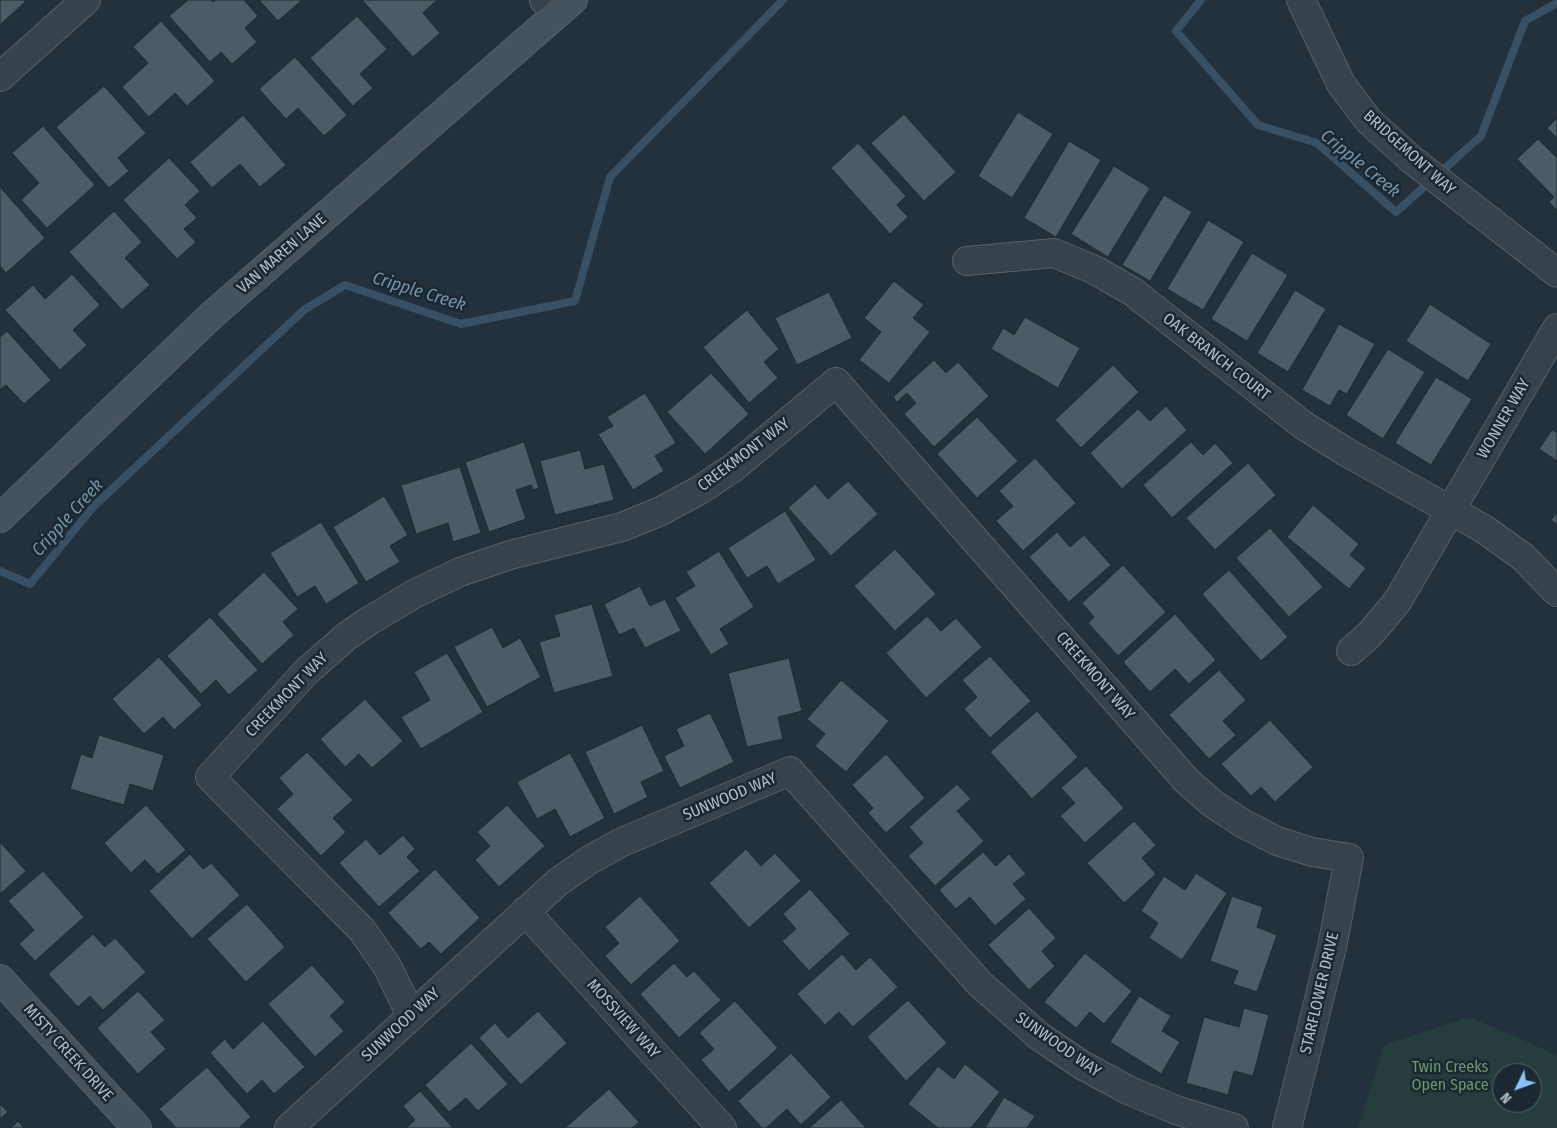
<!DOCTYPE html>
<html>
<head>
<meta charset="utf-8">
<style>
	body { margin:0 }
	#map { position:relative; width:1557px; height:1128px; overflow:hidden; background:#23313c; font-family:"Fira Sans Condensed",sans-serif }
	canvas { display:block }
	.north { position:absolute; left:1492px; top:1063px; width:50px; height:50px; box-sizing:border-box; background:#1c2831; border:1px solid #58646d; border-radius:50%; rotate:228deg; font-size:14px; font-weight:700; line-height:20px; text-align:center; color:#b2bec8 }
	.north::after { content:''; display:block; margin:auto; width:18px; height:22px; background:#88c3f7; clip-path:polygon(50% 0,100% 100%,50% 72%,0 100%) }
</style>
</head>
<body>
<div id="map">
<canvas width="1557" height="1128"></canvas>
<div class="north">N</div>
</div>
<script>
const context = document.querySelector('canvas').getContext('2d');
context.lineJoin = 'round';
function paint(path, color) { context.fillStyle = color; context.fill(path, 'evenodd'); }
const poly = rows => new Path2D(rows.map(r => 'M' + r).join(''));
function strokePath(path, color, width, dash) { context.strokeStyle = color; context.lineWidth = width; context.lineCap = dash ? 'butt' : 'round'; context.setLineDash(dash || []); context.stroke(path); }
function drawText(font, color, halo, rows, align = 'center') {
  context.font = font + ' "Fira Sans Condensed",sans-serif'; context.lineWidth = 5; context.setLineDash([]); context.textBaseline = 'middle'; context.strokeStyle = halo; context.fillStyle = color; for (const [text, x, y, turn = 0] of rows) {
    context.save(); context.translate(x, y); context.rotate((+turn || 0) * Math.PI / 180); context.textAlign = isNaN(turn) ? turn : align; if (halo) context.strokeText(text, 0, 0); context.fillText(text, 0, 0); context.restore();
  }
}
paint(poly([
	[1470,1017,1557,1055,1557,1128,1358,1128,1384,1045],
	[1502,1073,1532,1073,1532,1103,1502,1103]
]), '#253d3c');
strokePath(poly([
	[1201,0,1176,31,1258,125,1317,143,1396,212,1481,136,1525,21,1557,3],
	[0,571,30,584,94,506,304,310,345,285,461,324,575,301,610,177,783,0]
]), '#375063', 8);
const building = poly([
	[0,0,24,0,25,2,0,25,0,0],
	[188,0,211,0,213,2,215,0,244,0,258,16,245,28,257,42,232,64,221,52,210,62,169,16,188,0],
	[259,0,302,0,278,21,259,0],
	[362,0,437,0,423,13,440,33,413,57,362,0],
	[357,16,387,49,360,74,373,88,353,106,310,58,357,16],
	[161,21,215,81,187,106,175,93,149,117,122,87,148,63,133,47,161,21],
	[295,57,347,115,324,136,298,108,286,119,259,89,295,57],
	[104,86,146,133,118,158,129,171,109,188,56,127,104,86],
	[1018,112,1053,134,1012,198,978,176,1018,112],
	[904,114,956,172,924,201,871,143,904,114],
	[243,115,286,165,260,187,240,164,212,188,190,162,243,115],
	[1557,118,1557,138,1547,128,1557,118],
	[43,126,95,185,47,228,21,200,39,183,12,153,43,126],
	[1538,139,1557,158,1557,211,1549,202,1554,197,1517,159,1538,139],
	[1069,141,1101,160,1056,237,1024,218,1069,141],
	[858,143,906,196,897,205,908,217,890,234,831,168,858,143],
	[169,158,200,191,185,205,197,218,184,229,196,242,177,259,123,200,169,158],
	[1114,166,1150,188,1108,257,1071,234,1114,166],
	[0,187,45,238,6,273,0,266,0,187],
	[1164,195,1192,212,1150,281,1122,265,1164,195],
	[114,211,142,242,125,258,150,285,122,310,69,252,114,211],
	[1208,220,1244,242,1203,310,1167,289,1208,220],
	[1252,253,1288,275,1247,341,1211,319,1252,253],
	[72,274,100,305,73,330,87,345,60,370,5,310,33,285,45,299,72,274],
	[894,281,924,305,913,318,930,332,889,383,859,360,881,332,864,318,894,281],
	[1295,290,1326,309,1288,372,1257,353,1295,290],
	[829,292,852,338,797,365,775,318,829,292],
	[1430,304,1491,344,1468,381,1406,341,1430,304],
	[747,310,779,349,764,362,778,378,749,403,703,347,747,310],
	[1025,317,1080,348,1058,388,991,349,1003,328,1014,335,1025,317],
	[1339,324,1375,344,1347,394,1339,390,1330,406,1302,390,1339,324],
	[7,331,51,380,24,404,6,385,0,390,0,337,7,331],
	[1388,349,1425,372,1383,439,1346,415,1388,349],
	[934,360,946,373,958,362,989,396,934,447,904,414,916,403,907,393,897,402,893,397,934,360],
	[1113,365,1139,392,1081,448,1055,420,1113,365],
	[711,373,749,414,705,454,667,412,711,373],
	[1436,377,1472,399,1431,465,1395,443,1436,377],
	[645,393,676,443,655,456,664,471,633,490,598,434,613,426,607,417,645,393],
	[1166,406,1187,430,1122,489,1090,453,1138,409,1150,421,1166,406],
	[977,417,1018,461,977,498,937,454,977,417],
	[1552,430,1557,433,1557,461,1539,449,1552,430],
	[524,442,539,488,533,490,531,485,516,490,526,519,489,532,465,462,524,442],
	[1191,442,1203,455,1215,443,1233,463,1172,518,1143,485,1191,442],
	[580,450,585,469,604,464,614,500,555,515,540,461,580,450],
	[1035,458,1076,503,1023,551,996,521,1013,506,999,491,1035,458],
	[1248,463,1276,495,1215,550,1186,518,1248,463],
	[460,467,481,533,453,542,448,523,416,534,401,485,460,467],
	[848,481,878,514,831,556,788,508,815,484,828,499,848,481],
	[384,496,408,535,390,546,400,562,366,582,333,527,384,496],
	[1313,505,1359,544,1350,555,1366,568,1349,589,1287,537,1313,505],
	[785,511,816,560,778,584,767,566,747,578,728,548,785,511],
	[1557,512,1557,525,1551,520,1557,512],
	[321,522,359,583,326,604,315,586,297,597,270,553,321,522],
	[1270,528,1323,587,1289,617,1236,558,1270,528],
	[1057,532,1070,547,1084,535,1111,565,1069,602,1029,557,1057,532],
	[895,549,936,594,895,631,854,586,895,549],
	[719,551,754,607,720,629,729,644,711,655,675,598,695,586,686,572,719,551],
	[1123,565,1166,612,1118,656,1088,623,1094,617,1082,603,1123,565],
	[1229,570,1288,637,1261,661,1202,594,1229,570],
	[264,572,298,609,283,622,294,635,262,664,217,614,264,572],
	[640,586,650,606,665,599,681,631,645,648,634,628,619,635,604,604,640,586],
	[592,604,613,676,554,693,539,642,560,636,554,615,592,604],
	[1175,614,1216,660,1189,684,1175,669,1150,692,1123,662,1175,614],
	[927,616,941,631,956,618,982,647,926,698,886,653,927,616],
	[210,617,258,670,229,695,216,680,201,694,167,656,210,617],
	[492,627,503,648,520,638,541,677,487,707,454,647,492,627],
	[447,653,483,712,421,749,401,717,430,700,414,672,447,653],
	[990,656,1031,701,990,738,964,709,977,697,962,680,990,656],
	[159,657,202,705,174,730,163,717,144,734,112,699,159,657],
	[789,658,802,711,778,717,783,739,747,747,728,673,789,658],
	[1219,670,1246,700,1223,721,1236,735,1209,759,1169,715,1219,670],
	[841,680,889,721,846,772,815,746,825,734,807,719,841,680],
	[365,699,403,741,372,768,359,754,345,767,320,739,365,699],
	[1037,711,1078,757,1032,799,990,752,1037,711],
	[710,713,734,762,680,788,664,756,684,746,676,729,710,713],
	[1270,720,1313,767,1275,802,1261,787,1251,796,1221,764,1270,720],
	[642,725,664,771,641,782,648,797,614,814,585,752,642,725],
	[99,735,164,755,153,791,130,784,124,805,70,789,81,754,92,758,99,735],
	[307,752,353,800,333,818,346,832,321,856,277,809,293,794,279,778,307,752],
	[570,753,605,818,570,837,555,809,537,819,517,782,570,753],
	[886,754,925,798,886,833,868,813,873,808,852,785,886,754],
	[1086,766,1124,808,1085,843,1060,816,1075,803,1061,788,1086,766],
	[957,784,971,799,957,811,984,841,935,886,908,856,923,843,909,827,957,784],
	[146,805,186,850,158,874,145,860,131,873,104,843,146,805],
	[507,805,545,846,499,887,475,860,490,846,477,832,507,805],
	[1134,821,1156,845,1142,858,1156,874,1124,903,1087,863,1134,821],
	[403,835,415,849,407,857,420,871,379,907,339,863,366,839,380,855,403,835],
	[0,842,26,871,0,894,0,842],
	[746,849,761,866,775,853,801,881,749,928,709,883,746,849],
	[983,852,996,866,1009,854,1026,874,1013,884,1026,899,995,926,970,897,956,909,939,890,983,852],
	[190,854,203,869,211,863,240,895,192,939,149,891,190,854],
	[435,869,480,918,441,954,429,942,421,949,388,913,435,869],
	[43,871,84,917,35,961,19,944,34,930,8,901,43,871],
	[1196,873,1227,893,1182,960,1149,938,1158,923,1141,911,1164,876,1185,890,1196,873],
	[810,889,850,934,809,971,782,941,796,929,783,914,810,889],
	[640,896,680,941,631,985,605,956,619,943,605,927,640,896],
	[1232,896,1263,907,1257,927,1277,935,1257,992,1233,984,1238,971,1210,961,1232,896],
	[247,904,285,947,246,982,207,939,247,904],
	[1029,908,1056,938,1042,951,1055,966,1029,990,988,945,1029,908],
	[93,934,105,947,115,938,146,972,103,1010,90,996,78,1007,48,974,93,934],
	[1085,953,1132,991,1104,1024,1090,1012,1076,1028,1044,1002,1085,953],
	[842,954,856,970,870,957,898,987,853,1027,839,1012,825,1025,797,994,842,954],
	[674,963,687,977,694,971,721,1000,679,1038,640,994,674,963],
	[312,965,345,1002,330,1016,344,1031,315,1057,268,1004,312,965],
	[138,991,165,1020,151,1032,166,1049,138,1074,97,1028,138,991],
	[1139,996,1171,1016,1162,1031,1180,1042,1161,1074,1110,1042,1139,996],
	[908,1000,947,1043,906,1081,867,1037,908,1000],
	[735,1001,778,1048,729,1092,701,1060,714,1049,699,1033,735,1001],
	[1244,1008,1269,1015,1253,1076,1234,1071,1228,1095,1186,1083,1204,1017,1239,1027,1244,1008],
	[538,1011,567,1043,521,1085,479,1038,495,1023,508,1038,538,1011],
	[263,1021,305,1067,274,1094,262,1080,247,1094,210,1053,225,1039,233,1049,263,1021],
	[471,1043,508,1084,478,1111,466,1098,449,1112,425,1085,471,1043],
	[791,1053,831,1097,801,1125,787,1109,766,1128,762,1128,738,1101,791,1053],
	[965,1064,1000,1092,971,1128,938,1128,908,1104,938,1066,954,1079,965,1064],
	[207,1067,251,1117,239,1128,176,1128,159,1109,207,1067],
	[609,1089,639,1122,632,1128,565,1128,609,1089],
	[420,1091,453,1128,406,1128,415,1120,403,1106,420,1091],
	[1004,1097,1035,1116,1027,1128,985,1128,1004,1097],
	[841,1100,866,1128,809,1128,841,1100],
	[0,1104,8,1112,0,1119,0,1104],
	[18,1121,24,1128,11,1128,18,1121]
]);
paint(building, '#4c5c67');
strokePath(building, '#1e2a33', 1);
const street = poly([
	[544,0,557,14],
	[1301,0,1341,84,1369,121,1411,159,1557,273],
	[0,77,86,0],
	[967,261,1054,253,1095,270,1133,292,1303,425,1346,452,1484,529,1523,557,1557,592],
	[1351,651,1370,634,1397,602,1557,328],
	[525,911,722,1128],
	[411,1015,387,966,362,930,210,777,306,672,347,636,369,621,414,594,460,572,510,555,622,527,661,511,698,491,734,467,836,382,1186,780,1213,804,1244,824,1277,841,1312,852,1349,858,1332,947,1287,1128],
	[289,1128,558,882,588,861,620,843,790,771,980,984,1039,1036,1082,1065,1128,1090,1176,1110,1234,1128]
]);
const secondary = poly([
	[0,518,212,315,573,0],
	[0,979,137,1128]
]);
strokePath(street, '#55616a', 30);
strokePath(secondary, '#55616a', 30);
strokePath(street, '#37434c', 28);
strokePath(secondary, '#45535f', 28);
drawText('16px', '#b2bec8', '#1c2831', [
	["BRIDGEMONT WAY",1409,153,42],
	["VAN MAREN LANE",282,254,-41],
	["OAK BRANCH COURT",1216,357,38],
	["WONNER WAY",1504,419,-60],
	["CREEKMONT WAY",744,455,-37],
	["CREEKMONT WAY",1095,676,49],
	["CREEKMONT WAY",287,695,-46],
	["SUNWOOD WAY",730,797,-23],
	["STARFLOWER DRIVE",1320,993,-77],
	["MOSSVIEW WAY",623,1019,48],
	["SUNWOOD WAY",401,1025,-43],
	["SUNWOOD WAY",1058,1045,35],
	["MISTY CREEK DRIVE",68,1053,48]
]);
drawText('16px', '#6a996e', '#1c2831', [
	["Twin Creeks",1450,1068],
	["Open Space",1450,1086]
]);
drawText('italic 18px', '#7394ab', '#1c2831', [
	["Cripple Creek",1360,164,39],
	["Cripple Creek",419,292,17],
	["Cripple Creek",68,518,-48]
]);
</script>
</body>
</html>
